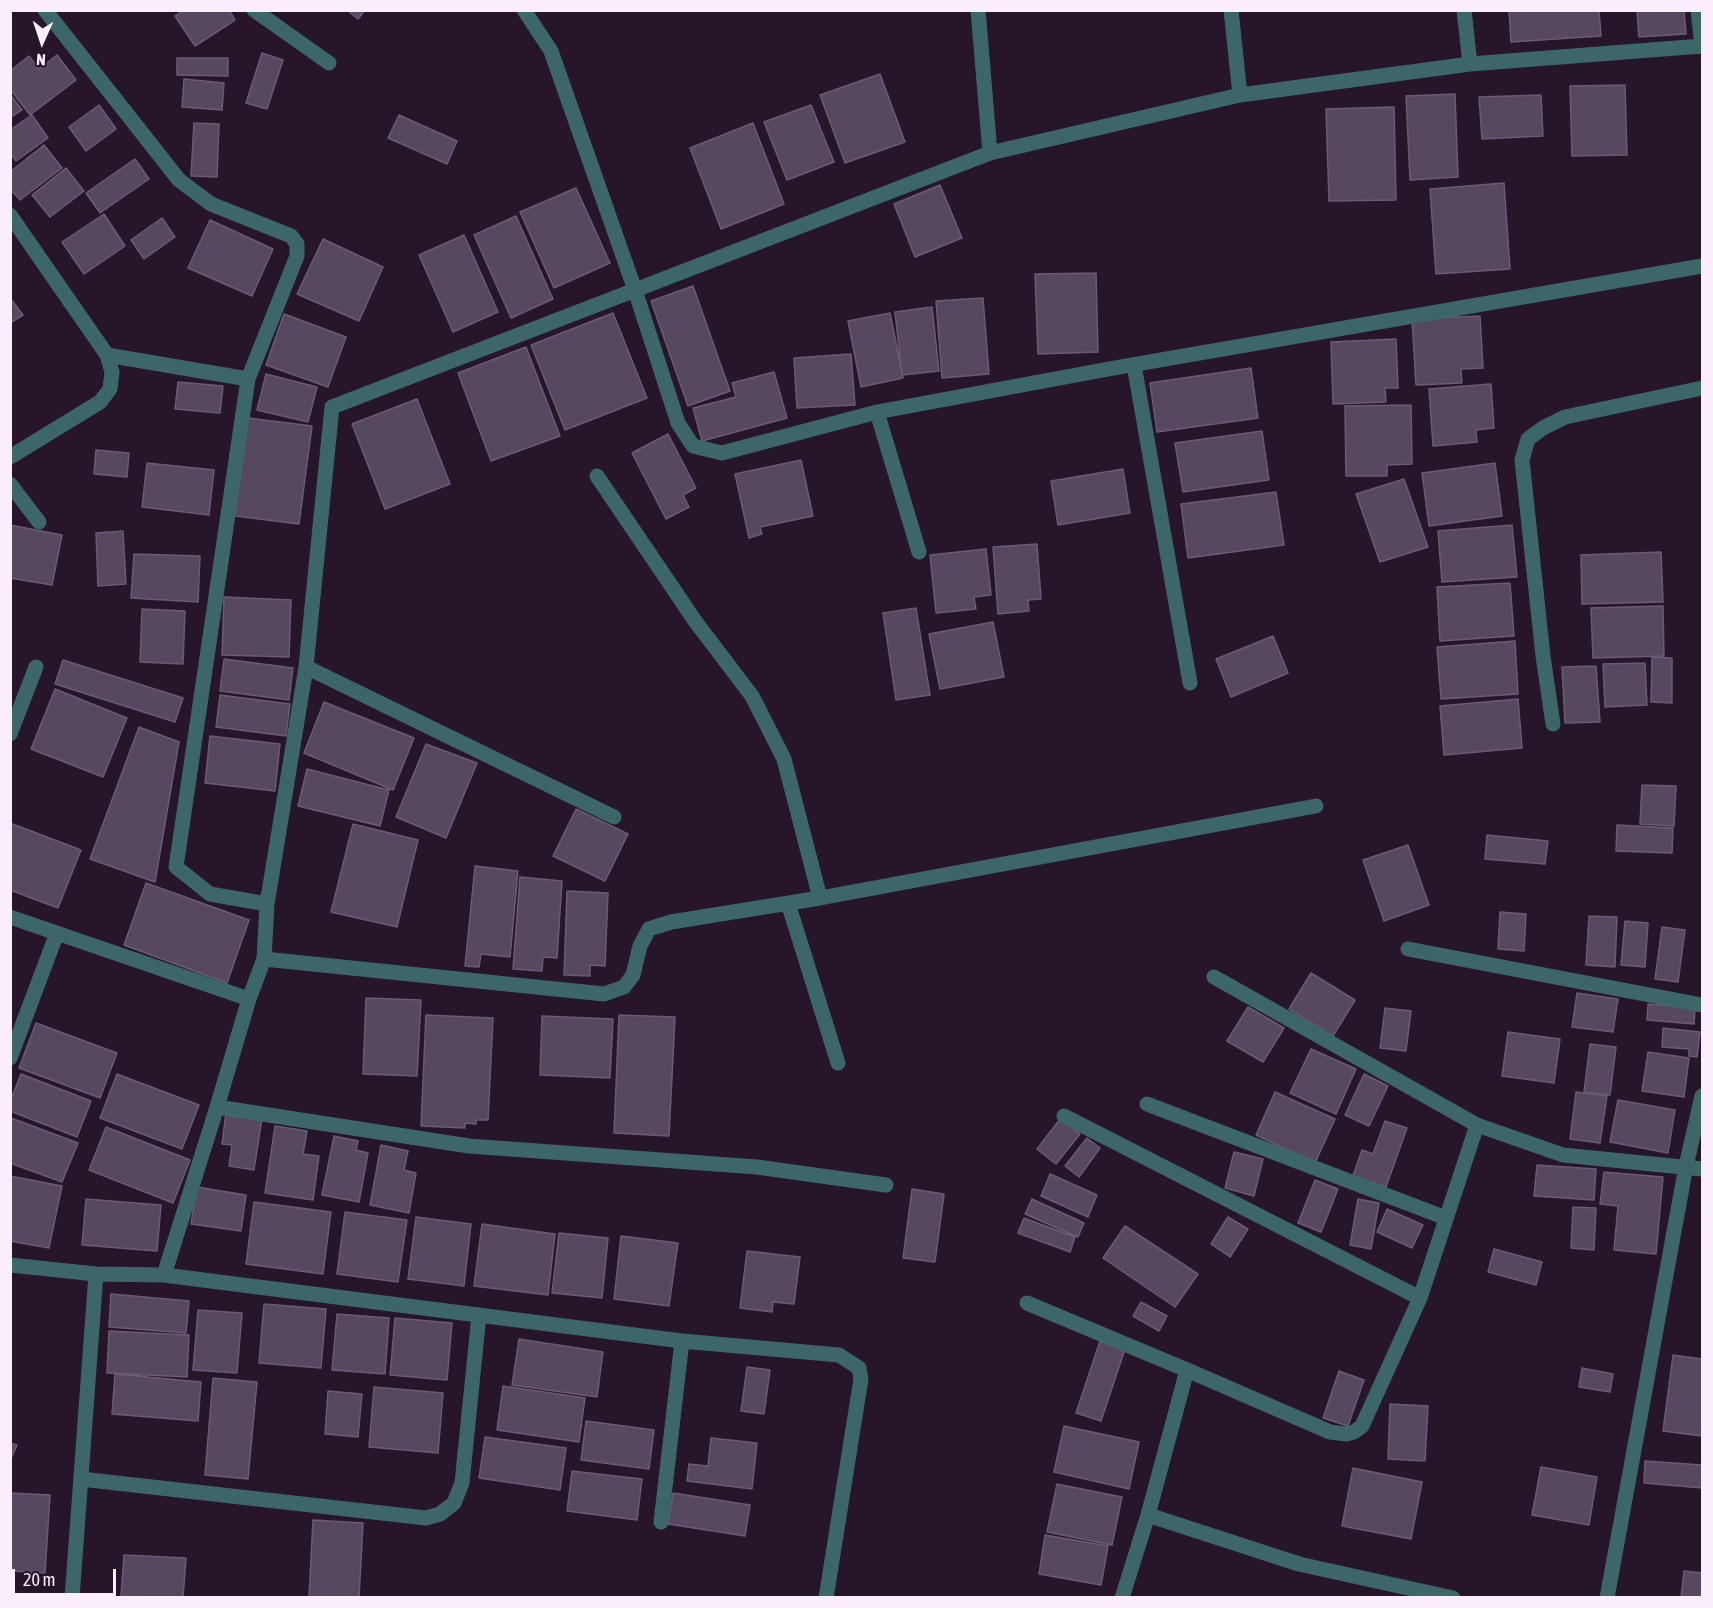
<!DOCTYPE html>
<html>
<head>
<meta charset="utf-8">
<style>
	body { margin:0 }
	#map { position:relative; width:1713px; height:1608px; overflow:hidden; background:#27152a; font-family:"Asap Condensed",sans-serif }
	canvas { display:block }
	.frame { position:absolute; inset:0; border:12px solid #faedfc; pointer-events:none }
	.north { position:absolute; left:12px; top:12px; width:60px; height:60px; -webkit-text-stroke:4px #27152a; paint-order:stroke; rotate:183deg; font-size:16px; font-weight:700; line-height:24px; text-align:center; color:#faedfc }
	.north::after { content:''; display:block; margin:auto; width:21px; height:27px; background:#faedfc; clip-path:polygon(50% 0,100% 100%,50% 72%,0 100%) }
	.scale { position:absolute; left:12px; top:1569px; width:104px; height:27px; box-sizing:border-box; border:3px solid #faedfc; border-top:0; padding-left:8px; font-size:18px; line-height:21px; white-space:nowrap; color:#faedfc; -webkit-text-stroke:4px #27152a; paint-order:stroke }
</style>
</head>
<body>
<div id="map">
<canvas width="1713" height="1608"></canvas>
<div class="frame"></div>
<div class="north">N</div>
<div class="scale">20 m</div>
</div>
<script>
const context = document.querySelector('canvas').getContext('2d');
context.lineJoin = 'round';
function paint(path, color) { context.fillStyle = color; context.fill(path, 'evenodd'); }
const poly = rows => new Path2D(rows.map(r => 'M' + r).join(''));
function strokePath(path, color, width, dash) { context.strokeStyle = color; context.lineWidth = width; context.lineCap = dash ? 'butt' : 'round'; context.setLineDash(dash || []); context.stroke(path); }
const building = poly([
	[183,10,229,10,235,20,195,46,175,16,183,10],
	[347,10,365,10,358,19,347,10],
	[1509,10,1599,10,1601,36,1511,42,1509,10],
	[1637,10,1684,10,1686,34,1639,37,1637,10],
	[262,53,283,60,267,109,246,103,262,53],
	[57,55,76,80,30,115,10,89,10,71,29,56,39,69,57,55],
	[177,58,228,58,228,76,177,75,177,58],
	[880,74,905,142,845,163,820,95,880,74],
	[184,79,224,83,222,110,182,107,184,79],
	[1625,85,1627,155,1572,156,1570,86,1625,85],
	[10,94,22,110,10,118,10,94],
	[1455,94,1458,177,1410,180,1406,96,1455,94],
	[1541,95,1543,136,1482,139,1479,97,1541,95],
	[99,105,116,129,86,151,69,127,99,105],
	[811,105,834,162,787,180,764,122,811,105],
	[1394,107,1396,200,1329,201,1326,109,1394,107],
	[32,115,48,138,16,161,10,153,10,130,32,115],
	[399,115,457,141,447,164,388,138,399,115],
	[194,123,219,124,217,177,191,176,194,123],
	[753,123,784,204,721,229,690,148,753,123],
	[44,145,62,168,20,200,10,189,10,172,44,145],
	[135,159,149,179,100,213,86,193,135,159],
	[66,168,84,191,50,217,32,195,66,168],
	[1504,183,1510,269,1436,274,1430,189,1504,183],
	[940,185,962,238,915,257,894,204,940,185],
	[576,188,610,263,554,288,520,212,576,188],
	[104,214,125,246,84,274,62,242,104,214],
	[516,216,553,299,511,318,474,235,516,216],
	[162,218,175,237,144,259,131,240,162,218],
	[210,220,273,249,252,296,188,268,210,220],
	[464,235,498,312,453,332,419,255,464,235],
	[323,239,383,267,359,321,297,294,323,239],
	[1096,273,1098,352,1038,354,1035,274,1096,273],
	[693,286,730,391,688,406,651,301,693,286],
	[10,298,23,315,10,323,10,298],
	[983,298,989,374,942,378,936,301,983,298],
	[932,307,939,371,902,375,895,312,932,307],
	[613,313,647,398,565,430,531,345,613,313],
	[890,313,903,378,861,387,848,321,890,313],
	[284,314,346,337,328,387,266,365,284,314],
	[1480,316,1483,368,1461,369,1462,383,1416,385,1412,319,1480,316],
	[1396,339,1398,388,1385,388,1386,402,1333,404,1331,342,1396,339],
	[526,347,560,436,491,461,458,373,526,347],
	[851,354,855,405,797,408,794,358,851,354],
	[1251,368,1258,418,1157,432,1150,383,1251,368],
	[774,372,787,418,702,441,693,408,736,397,732,383,774,372],
	[266,374,317,387,308,422,257,410,266,374],
	[178,382,223,386,220,413,175,409,178,382],
	[1491,384,1494,428,1476,430,1477,442,1433,446,1429,389,1491,384],
	[417,399,450,484,385,509,352,424,417,399],
	[1411,405,1412,464,1387,465,1387,476,1346,476,1345,406,1411,405],
	[248,418,312,426,299,524,235,516,248,418],
	[1262,431,1269,480,1183,492,1175,443,1262,431],
	[668,434,696,488,683,495,689,507,666,519,632,453,668,434],
	[96,450,129,453,127,477,94,474,96,450],
	[801,460,813,516,760,527,762,534,749,538,735,474,801,460],
	[147,463,214,470,209,515,142,507,147,463],
	[1495,463,1502,516,1429,526,1422,473,1495,463],
	[1123,469,1130,513,1058,525,1051,481,1123,469],
	[1404,479,1428,547,1380,562,1356,494,1404,479],
	[1276,492,1284,545,1188,558,1181,504,1276,492],
	[10,525,62,535,52,585,10,578,10,525],
	[1512,525,1517,577,1442,582,1438,531,1512,525],
	[123,531,126,584,98,586,96,533,123,531],
	[1037,544,1041,599,1028,600,1029,611,998,614,993,547,1037,544],
	[986,549,991,595,974,597,976,609,936,613,930,555,986,549],
	[1661,552,1663,602,1582,604,1581,555,1661,552],
	[134,554,200,556,198,602,131,598,134,554],
	[1510,583,1514,636,1440,641,1437,587,1510,583],
	[224,597,291,600,289,657,222,655,224,597],
	[1663,606,1664,656,1593,658,1591,608,1663,606],
	[916,608,930,695,896,700,883,613,916,608],
	[142,609,185,611,183,664,140,662,142,609],
	[993,622,1004,677,940,689,929,634,993,622],
	[1273,636,1288,673,1231,697,1216,659,1273,636],
	[1515,641,1518,694,1441,699,1437,647,1515,641],
	[1652,657,1672,658,1672,703,1651,702,1652,657],
	[224,659,293,668,289,700,220,691,224,659],
	[63,660,183,698,175,722,55,684,63,660],
	[1645,663,1647,705,1605,707,1603,664,1645,663],
	[1596,666,1600,722,1565,723,1562,667,1596,666],
	[55,689,127,718,103,777,31,749,55,689],
	[220,695,290,704,286,736,216,727,220,695],
	[1518,699,1522,748,1444,755,1440,706,1518,699],
	[324,702,414,738,393,790,304,753,324,702],
	[139,727,179,742,155,882,90,859,139,727],
	[210,736,280,744,275,791,205,783,210,736],
	[426,744,477,763,446,838,396,817,426,744],
	[307,769,389,790,380,826,298,806,307,769],
	[1642,785,1676,786,1674,826,1640,824,1642,785],
	[576,809,628,834,605,881,553,856,576,809],
	[10,823,81,850,58,908,10,890,10,823],
	[353,824,418,840,397,927,331,912,353,824],
	[1617,825,1673,828,1672,853,1616,851,1617,825],
	[1487,835,1548,841,1545,864,1485,859,1487,835],
	[1408,845,1429,905,1384,921,1363,860,1408,845],
	[475,866,518,871,510,957,481,954,479,967,465,966,475,866],
	[520,877,562,881,557,958,543,957,542,971,513,969,520,877],
	[146,883,249,920,227,983,124,945,146,883],
	[567,891,608,893,605,966,590,965,590,976,564,975,567,891],
	[1500,912,1526,914,1524,951,1498,949,1500,912],
	[1589,916,1617,917,1615,967,1586,965,1589,916],
	[1625,921,1648,923,1645,967,1621,965,1625,921],
	[1662,927,1685,930,1678,982,1655,979,1662,927],
	[1311,973,1355,1000,1333,1036,1289,1009,1311,973],
	[1577,993,1618,999,1613,1032,1572,1027,1577,993],
	[366,998,421,1000,417,1076,363,1074,366,998],
	[1648,1004,1695,1008,1694,1024,1647,1020,1648,1004],
	[1248,1007,1284,1028,1263,1062,1227,1041,1248,1007],
	[1385,1008,1411,1011,1406,1051,1380,1048,1385,1008],
	[426,1015,493,1018,488,1120,476,1120,476,1124,465,1123,465,1128,421,1126,426,1015],
	[619,1015,675,1017,669,1136,614,1133,619,1015],
	[542,1016,613,1019,610,1078,540,1075,542,1016],
	[36,1023,117,1053,100,1098,19,1068,36,1023],
	[1663,1028,1700,1032,1697,1057,1689,1056,1689,1049,1662,1047,1663,1028],
	[1508,1032,1560,1039,1554,1083,1502,1076,1508,1032],
	[1590,1044,1616,1047,1610,1095,1584,1092,1590,1044],
	[1311,1049,1356,1069,1336,1114,1290,1093,1311,1049],
	[1648,1052,1689,1058,1684,1097,1642,1091,1648,1052],
	[21,1074,91,1101,77,1137,10,1111,10,1102,21,1074],
	[117,1074,199,1105,182,1149,100,1118,117,1074],
	[1364,1074,1388,1086,1369,1126,1345,1115,1364,1074],
	[1275,1092,1335,1119,1315,1163,1256,1135,1275,1092],
	[1576,1092,1607,1096,1600,1143,1570,1139,1576,1092],
	[1618,1100,1675,1110,1668,1153,1610,1142,1618,1100],
	[226,1113,262,1118,254,1170,229,1166,232,1145,222,1144,226,1113],
	[11,1118,78,1143,62,1182,10,1163,11,1118],
	[1060,1119,1080,1134,1056,1164,1037,1149,1060,1119],
	[1385,1121,1407,1128,1386,1187,1353,1176,1362,1150,1373,1154,1385,1121],
	[275,1126,307,1131,303,1154,319,1156,313,1200,265,1193,275,1126],
	[106,1127,190,1160,173,1203,89,1170,106,1127],
	[334,1136,358,1141,356,1150,368,1153,359,1202,322,1195,334,1136],
	[1087,1138,1100,1148,1079,1177,1065,1166,1087,1138],
	[381,1145,408,1151,404,1170,416,1173,409,1213,370,1205,381,1145],
	[1234,1152,1263,1159,1254,1196,1225,1188,1234,1152],
	[1537,1165,1596,1169,1594,1200,1534,1196,1537,1165],
	[1604,1172,1663,1177,1656,1254,1614,1250,1618,1206,1600,1204,1604,1172],
	[1050,1174,1097,1195,1088,1217,1041,1196,1050,1174],
	[10,1176,62,1186,49,1248,10,1241,10,1176],
	[1315,1180,1338,1189,1321,1232,1298,1223,1315,1180],
	[197,1187,246,1195,241,1231,191,1224,197,1187],
	[912,1189,944,1194,935,1262,903,1258,912,1189],
	[86,1199,161,1205,157,1251,82,1245,86,1199],
	[1032,1199,1084,1223,1078,1237,1025,1214,1032,1199],
	[1358,1199,1379,1203,1371,1249,1350,1245,1358,1199],
	[254,1202,331,1212,323,1274,246,1264,254,1202],
	[1573,1207,1596,1208,1594,1250,1571,1248,1573,1207],
	[1387,1209,1423,1225,1412,1248,1377,1232,1387,1209],
	[345,1212,407,1220,398,1282,337,1274,345,1212],
	[416,1217,471,1224,464,1286,408,1279,416,1217],
	[1228,1217,1248,1229,1230,1257,1211,1244,1228,1217],
	[1024,1218,1075,1237,1070,1252,1018,1233,1024,1218],
	[482,1224,555,1234,548,1295,474,1286,482,1224],
	[1125,1226,1198,1274,1175,1307,1103,1258,1125,1226],
	[559,1233,608,1238,602,1298,552,1293,559,1233],
	[621,1236,678,1243,669,1306,614,1299,621,1236],
	[1494,1249,1542,1262,1536,1285,1488,1272,1494,1249],
	[747,1251,800,1257,794,1304,773,1302,772,1312,740,1308,747,1251],
	[111,1294,189,1301,186,1333,109,1327,111,1294],
	[1141,1302,1167,1316,1159,1331,1133,1316,1141,1302],
	[264,1304,326,1309,321,1368,259,1363,264,1304],
	[198,1310,242,1313,237,1373,193,1370,198,1310],
	[337,1314,389,1318,385,1374,332,1370,337,1314],
	[395,1318,452,1323,447,1380,390,1375,395,1318],
	[109,1331,189,1335,187,1377,107,1373,109,1331],
	[519,1339,603,1352,597,1397,512,1385,519,1339],
	[1100,1341,1125,1349,1101,1421,1076,1413,1100,1341],
	[1673,1355,1702,1359,1702,1436,1663,1431,1673,1355],
	[747,1367,770,1370,764,1414,741,1411,747,1367],
	[1582,1368,1613,1374,1610,1392,1579,1387,1582,1368],
	[1339,1371,1364,1380,1348,1426,1323,1418,1339,1371],
	[115,1374,201,1382,198,1421,112,1414,115,1374],
	[213,1378,257,1382,248,1479,205,1475,213,1378],
	[503,1386,585,1398,579,1442,497,1430,503,1386],
	[374,1387,443,1393,438,1453,369,1447,374,1387],
	[328,1391,362,1394,358,1437,325,1434,328,1391],
	[1390,1404,1428,1406,1425,1461,1388,1459,1390,1404],
	[586,1421,654,1430,649,1469,581,1460,586,1421],
	[1064,1426,1139,1442,1129,1489,1054,1472,1064,1426],
	[485,1437,566,1448,560,1490,479,1478,485,1437],
	[711,1438,757,1443,752,1489,687,1481,689,1464,708,1466,711,1438],
	[10,1443,17,1445,10,1461,10,1443],
	[1645,1461,1702,1465,1702,1488,1644,1483,1645,1461],
	[1541,1467,1597,1477,1589,1525,1532,1515,1541,1467],
	[1353,1468,1422,1482,1411,1539,1342,1526,1353,1468],
	[572,1471,642,1479,637,1520,567,1511,572,1471],
	[1057,1484,1122,1497,1112,1545,1047,1532,1057,1484],
	[10,1493,50,1495,45,1573,10,1571,10,1493],
	[673,1493,750,1505,745,1536,668,1524,673,1493],
	[313,1520,363,1523,359,1598,309,1598,313,1520],
	[1045,1535,1108,1546,1101,1585,1039,1574,1045,1535],
	[124,1555,186,1558,183,1598,121,1596,124,1555],
	[1684,1571,1702,1573,1702,1598,1681,1598,1684,1571]
]);
paint(building, '#554860');
strokePath(building, '#6a5b77', 1.5);
strokePath(poly([
	[254,10,329,63]
]), '#3d6668', 15);
strokePath(poly([
	[45,10,179,180,211,204,291,236,297,244,297,256,248,379,176,867,210,894,267,904],
	[524,10,551,51,635,290,678,423,693,446,722,453,877,412,1114,368,1702,266],
	[978,10,990,153],
	[1231,10,1240,95],
	[1464,10,1470,64],
	[1698,10,1702,47],
	[10,215,107,355,112,372,110,389,100,402,10,457],
	[107,355,248,379],
	[1134,365,1190,683],
	[877,412,919,552],
	[597,476,695,621,752,696,784,759,820,898],
	[10,484,39,522],
	[306,667,614,817],
	[1553,724,1543,656,1522,460,1528,439,1543,428,1565,417,1702,388],
	[10,734,36,667],
	[1316,806,820,898,671,922,649,929,640,946,633,975,624,987,604,994,264,959,267,904,306,667,332,407,990,153,1240,95,1470,64,1702,46],
	[788,903,838,1063],
	[10,917,249,999],
	[1408,949,1702,1005],
	[1214,977,1477,1125],
	[10,1058,57,933],
	[1147,1104,1446,1218],
	[217,1107,469,1146,757,1167,886,1185],
	[1064,1116,1420,1298,1477,1125,1563,1155,1702,1169],
	[10,1265,96,1274,164,1275,682,1341,661,1522],
	[164,1275,217,1107,249,999,264,959],
	[1027,1303,1187,1370],
	[682,1341,839,1355,859,1368,861,1379,826,1598],
	[81,1479,426,1518,440,1514,454,1503,462,1483,479,1315],
	[1148,1515,1299,1564,1453,1598],
	[72,1598,96,1274],
	[1122,1598,1148,1515,1187,1370,1330,1432,1346,1434,1354,1432,1362,1426,1420,1298],
	[1607,1598,1686,1166,1702,1096]
]), '#3d6668', 15);
</script>
</body>
</html>
